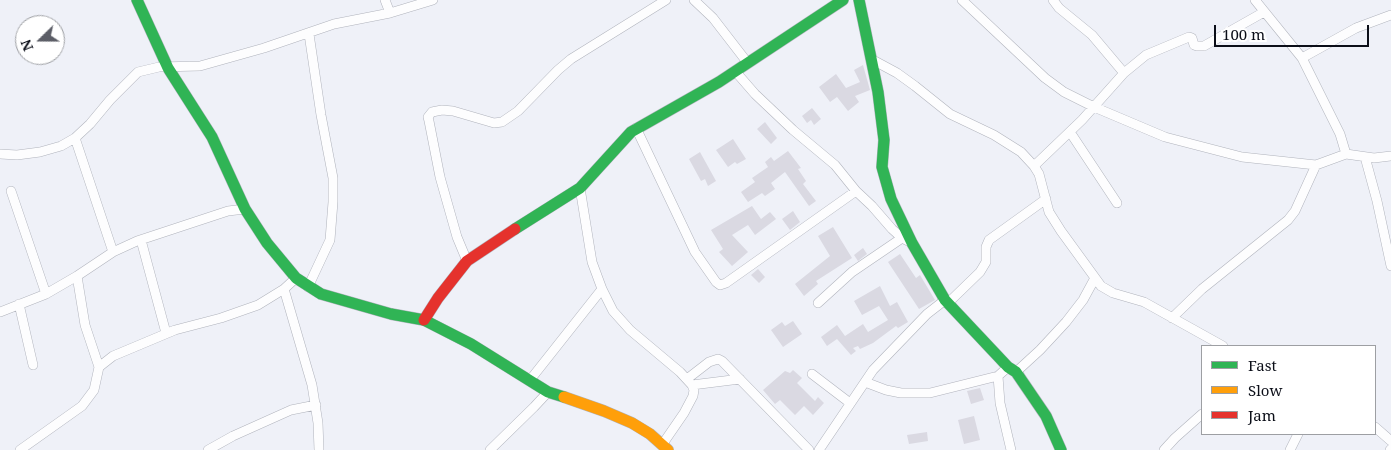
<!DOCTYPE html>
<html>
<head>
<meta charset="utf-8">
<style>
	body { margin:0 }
	#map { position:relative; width:1391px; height:450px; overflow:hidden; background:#eff1f8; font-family:"Noto Serif",serif }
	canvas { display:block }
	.legend { position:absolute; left:1201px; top:345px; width:175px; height:90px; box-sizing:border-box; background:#fff; border:1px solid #9d9fa3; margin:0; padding:6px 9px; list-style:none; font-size:15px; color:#0b0e18 }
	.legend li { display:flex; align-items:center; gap:10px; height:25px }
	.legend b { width:25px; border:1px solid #9d9fa3 }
	.north { position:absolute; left:15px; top:15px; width:50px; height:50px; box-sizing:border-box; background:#fff; border:1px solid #9d9fa3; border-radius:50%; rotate:248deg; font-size:14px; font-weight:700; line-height:20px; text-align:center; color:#0b0e18 }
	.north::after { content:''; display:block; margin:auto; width:18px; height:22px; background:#5b5d66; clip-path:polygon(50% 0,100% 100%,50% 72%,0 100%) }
	.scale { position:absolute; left:1214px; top:25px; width:155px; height:22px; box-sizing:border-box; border:2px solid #0b0e18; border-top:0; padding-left:6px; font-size:15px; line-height:18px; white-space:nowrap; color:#0b0e18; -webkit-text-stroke:4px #fff; paint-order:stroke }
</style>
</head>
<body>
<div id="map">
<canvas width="1391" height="450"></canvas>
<ul class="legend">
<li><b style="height:6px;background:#30b455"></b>Fast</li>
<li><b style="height:6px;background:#ff9f0a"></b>Slow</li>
<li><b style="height:6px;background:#e5322d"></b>Jam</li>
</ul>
<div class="north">N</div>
<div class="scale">100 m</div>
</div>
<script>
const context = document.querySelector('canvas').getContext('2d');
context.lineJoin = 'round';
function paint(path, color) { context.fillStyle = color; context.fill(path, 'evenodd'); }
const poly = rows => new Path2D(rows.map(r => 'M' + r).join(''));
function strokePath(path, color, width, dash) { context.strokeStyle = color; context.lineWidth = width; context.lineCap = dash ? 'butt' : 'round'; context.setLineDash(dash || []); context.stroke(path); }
paint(poly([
	[863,65,870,90,855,96,859,102,848,111,837,97,830,102,819,87,836,74,846,88,860,82,854,70],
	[812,108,821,119,814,125,811,120,807,123,802,116],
	[765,122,777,138,771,144,757,129],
	[733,139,746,159,737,164,735,162,728,167,716,150],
	[788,151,801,168,798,169,806,181,803,184,816,201,809,206,785,172,771,183,775,189,765,196,762,193,748,202,741,192,755,182,752,178,768,167,765,162,771,157,774,161],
	[700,152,716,181,708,186,705,179,701,181,689,159],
	[752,206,761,219,770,212,776,219,755,235,748,225,732,235,748,252,732,266,719,252,723,249,711,230],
	[793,211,800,222,790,230,782,219],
	[833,227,852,258,816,281,818,284,804,296,795,284,830,256,818,236],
	[863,248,867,254,858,261,854,255],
	[900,254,916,278,920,275,935,300,919,309,888,262],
	[758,269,765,277,759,283,751,275],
	[880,286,890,306,897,302,908,322,898,328,896,326,873,343,860,349,858,346,853,348,856,351,851,355,837,339,827,346,821,337,837,325,845,336,863,324,868,332,888,320,879,306,862,315,854,301],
	[793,321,802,334,783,347,771,330,782,322,785,326],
	[793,370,802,378,797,383,815,401,818,397,824,403,813,415,804,406,795,415,780,400,775,404,763,390,785,371,790,373],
	[980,388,984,400,971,404,967,391],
	[974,416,980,440,964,444,958,420],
	[927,432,928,441,909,444,907,435]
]), '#dad9e2');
const street = poly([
	[385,0,390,13],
	[694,0,713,18,747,62],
	[962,0,1045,78,1064,92,1094,107,1165,137,1242,157,1316,165,1346,154,1374,158,1391,156],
	[1053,0,1059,8,1092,35,1124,73],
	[1255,0,1302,58,1340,134,1346,154],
	[1302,58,1356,28,1391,15],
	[871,59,897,73,915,86,950,114,994,135,1021,152,1034,166,1039,174,1049,212,1061,231,1101,286,1113,293,1144,302,1223,346],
	[735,71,755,94,793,130,835,165,856,191,872,206,892,229,902,238,912,243],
	[636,128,695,252,716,282,720,285,726,283,856,191],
	[1070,132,1117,203],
	[75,138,113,252],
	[0,154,17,155,40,152,61,146,75,138,90,124,110,100,138,72,159,67,200,66,264,48,334,24,390,13,433,0],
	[1365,157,1377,201,1391,266],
	[1034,166,1082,120,1124,73,1146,55,1189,37,1192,38,1194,45,1197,46,1204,46,1264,12],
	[580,188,592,262,602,289,613,311,630,330,680,372,692,385,694,390,693,396,684,413,662,445],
	[11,191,46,294],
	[141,240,166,333],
	[467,261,457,237,440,177,429,121,428,117,432,112,442,110,453,111,494,123,502,122,518,111,558,70,571,59,666,0],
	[77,276,85,325,99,367],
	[308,287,330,240,333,202,333,178,321,115,309,34],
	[284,289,312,385,318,423,319,450],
	[818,303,852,272,902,238],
	[948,303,980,272,986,262,986,247,989,240,1046,199],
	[19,304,33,365],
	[0,312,46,294,77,276,113,252,137,241,228,211,245,209],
	[1172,318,1202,289,1288,220,1295,211,1316,165],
	[1016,372,1040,350,1066,322,1083,300,1095,278],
	[812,374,850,403],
	[998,376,1000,403,1011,450],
	[687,379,709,362,718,359,722,361,809,450],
	[530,380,602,289],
	[865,382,886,390,901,393,930,393,998,376,1008,367],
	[692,385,740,379],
	[1375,427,1391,441],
	[20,450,82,406,94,390,99,367,113,356,175,330,221,318,258,305,284,289,296,278],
	[208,450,233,436,291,410,316,405],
	[490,450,534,407,548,392],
	[819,450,873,370,927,314,945,300],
	[1164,450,1175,438,1202,414],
	[1290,450,1298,434],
	[1390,450,1391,449]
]);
const fast = poly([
	[137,0,168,68,212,137,245,209,267,243,296,278,321,294,391,314,424,320,471,344,548,392,564,397],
	[859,0,878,92,884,140,882,167,891,199,912,243,945,300,1008,367,1016,372,1046,416,1061,450],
	[515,229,580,188,631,132,719,82,843,0]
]);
const slow = poly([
	[564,397,604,411,632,423,650,434,668,450]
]);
const jam = poly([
	[424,320,438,298,467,261,515,229]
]);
strokePath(street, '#b0b3bc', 10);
strokePath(fast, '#b0b3bc', 12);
strokePath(slow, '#b0b3bc', 12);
strokePath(jam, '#b0b3bc', 12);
strokePath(street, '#fdfdfe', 9);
strokePath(fast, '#30b455', 11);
strokePath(slow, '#ff9f0a', 11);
strokePath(jam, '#e5322d', 11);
</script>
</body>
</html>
